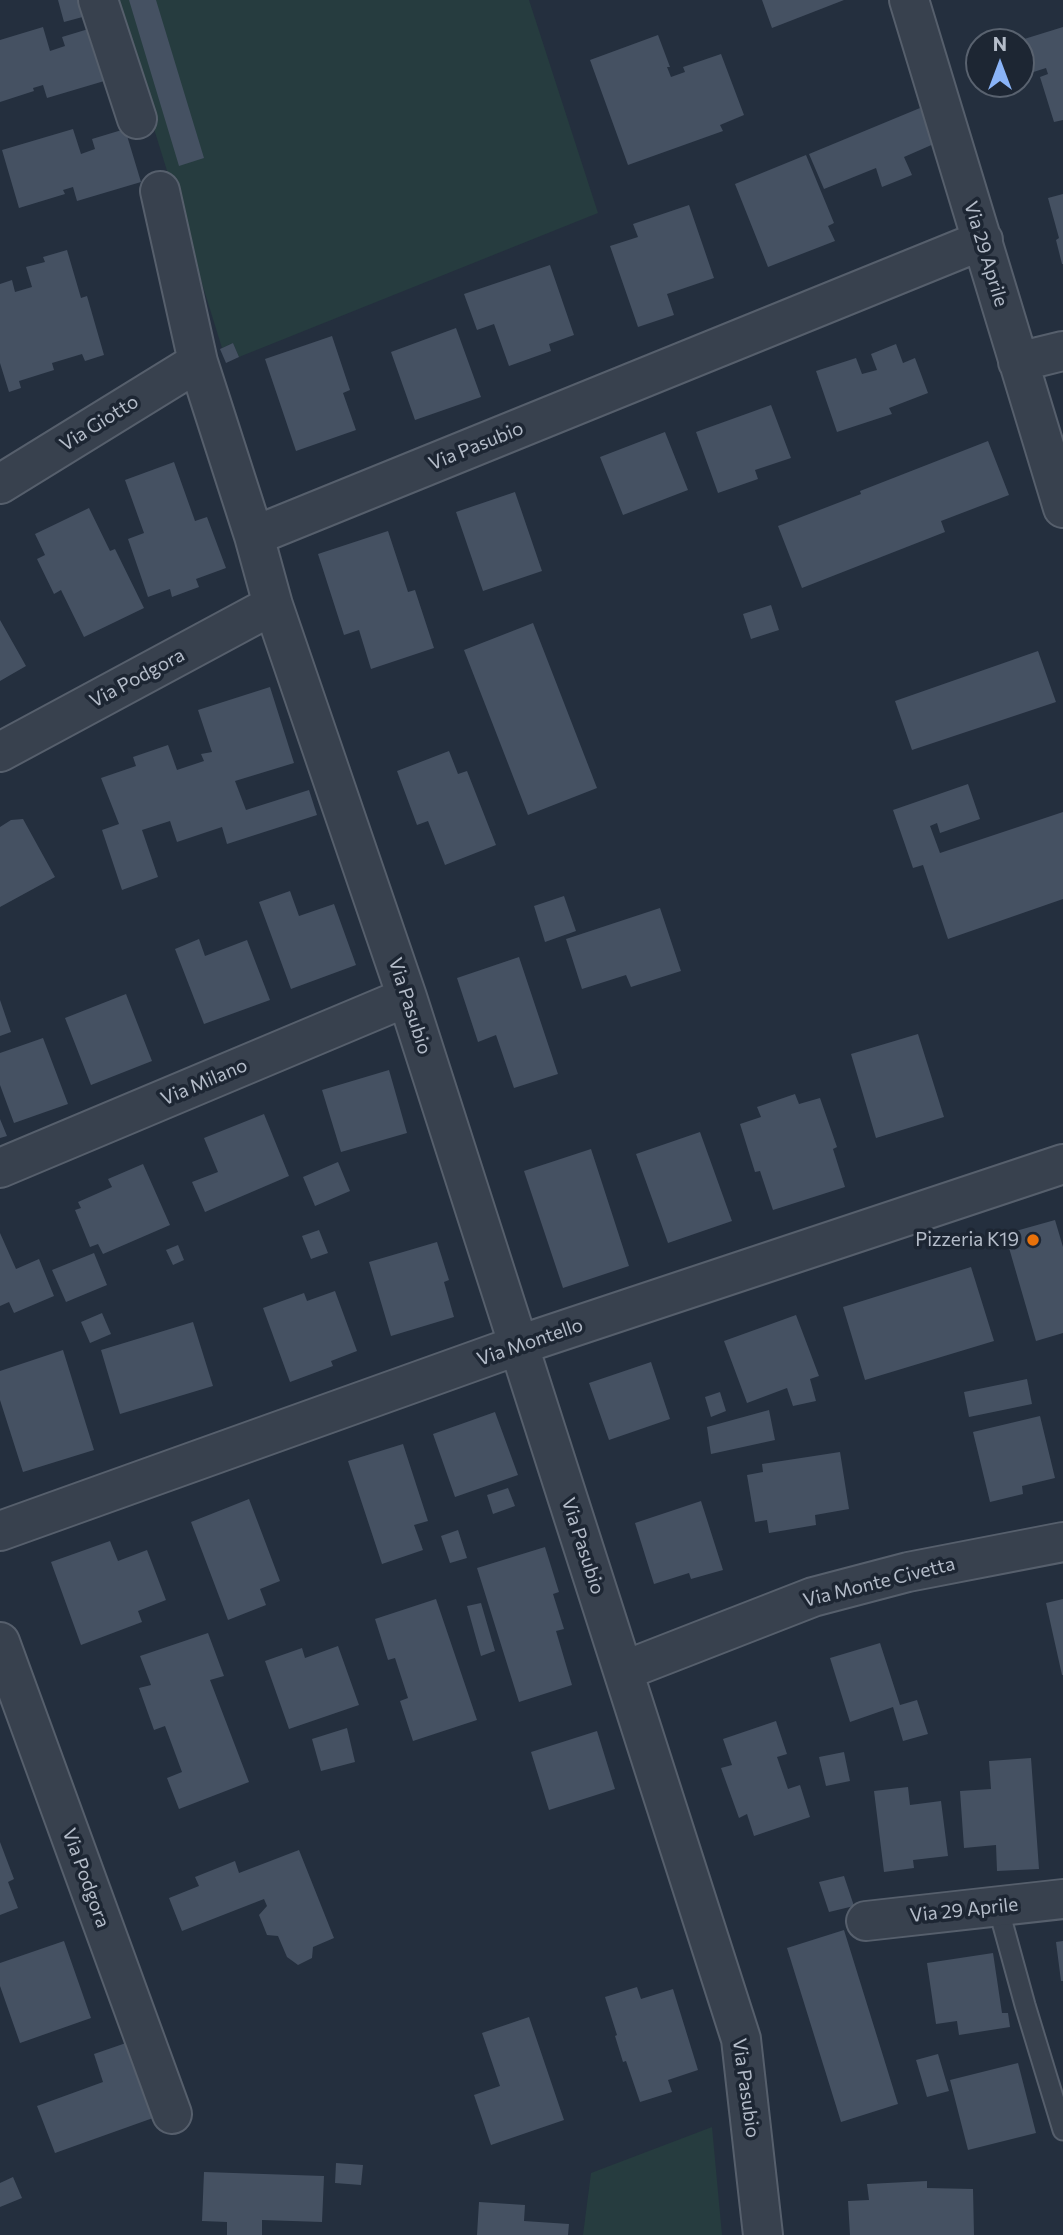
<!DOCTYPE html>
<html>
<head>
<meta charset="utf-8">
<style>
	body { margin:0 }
	#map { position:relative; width:1063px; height:2235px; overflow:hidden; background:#242f3e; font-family:Commissioner,sans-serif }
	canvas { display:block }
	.north { position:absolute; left:965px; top:28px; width:70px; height:70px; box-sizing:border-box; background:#1d2633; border:2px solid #59626f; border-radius:50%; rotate:0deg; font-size:19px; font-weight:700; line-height:28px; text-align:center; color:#b4bcc9 }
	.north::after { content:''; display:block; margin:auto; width:24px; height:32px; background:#8ab4f8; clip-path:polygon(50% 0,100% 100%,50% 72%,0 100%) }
</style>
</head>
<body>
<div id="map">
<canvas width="1063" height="2235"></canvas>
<div class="north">N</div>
</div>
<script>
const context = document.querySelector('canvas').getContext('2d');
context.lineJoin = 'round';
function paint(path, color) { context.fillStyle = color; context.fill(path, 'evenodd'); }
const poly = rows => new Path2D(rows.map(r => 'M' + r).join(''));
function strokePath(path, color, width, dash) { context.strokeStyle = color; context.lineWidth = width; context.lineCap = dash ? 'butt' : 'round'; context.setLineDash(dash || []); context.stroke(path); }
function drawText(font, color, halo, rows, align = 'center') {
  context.font = font + ' Commissioner,sans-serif'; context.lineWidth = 7; context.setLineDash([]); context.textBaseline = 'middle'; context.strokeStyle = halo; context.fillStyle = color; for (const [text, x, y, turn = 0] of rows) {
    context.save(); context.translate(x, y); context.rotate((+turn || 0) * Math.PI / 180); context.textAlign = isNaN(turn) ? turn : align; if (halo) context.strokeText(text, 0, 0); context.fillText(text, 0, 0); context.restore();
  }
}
paint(poly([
	[114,0,529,0,598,213,239,357,233,343,222,348],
	[712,2127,722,2235,583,2235,591,2173]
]), '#263c3f');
paint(poly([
	[58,0,85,0,90,15,64,22],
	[129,0,156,0,204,158,179,166],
	[762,0,844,0,772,28],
	[43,27,50,51,65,46,62,37,95,27,111,79,47,98,43,85,33,88,34,91,0,102,0,40],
	[1063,27,1063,120,1054,122,1040,77,1048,74,1046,68,1021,76,1021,40],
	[658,35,670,67,667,67,671,77,685,72,683,67,721,54,744,115,720,125,723,131,628,165,590,60],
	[920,108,936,143,904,157,912,175,882,187,876,168,824,189,809,154],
	[73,129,81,154,95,149,92,139,125,129,141,182,77,201,73,187,63,190,65,194,19,208,2,150],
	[806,155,834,223,828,226,835,241,768,267,735,184],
	[1063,194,1063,264,1062,264,1056,240,1059,238,1048,198],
	[689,205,714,278,667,294,674,315,638,327,610,246,638,237,633,224],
	[67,250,81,298,87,296,104,355,85,361,82,354,52,363,54,370,19,381,21,388,9,392,0,363,0,284,12,280,15,292,32,287,26,267,45,262,43,257],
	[550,265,574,335,549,344,551,351,509,366,494,324,477,330,464,294],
	[456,328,481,397,415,420,391,352],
	[332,336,350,390,343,393,356,430,296,451,265,359],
	[233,343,239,357,226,363,220,349],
	[896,344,903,363,915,358,928,393,889,408,892,414,837,432,816,371,856,358,862,374,877,370,871,354],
	[771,405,791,458,755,470,758,479,718,493,696,432],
	[665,432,688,490,623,515,600,457],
	[988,441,1009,495,941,521,945,532,802,588,778,526,861,494,860,491],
	[174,462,195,521,207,517,226,568,196,579,199,587,172,597,170,589,148,597,128,539,144,533,125,480],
	[515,492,542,571,483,591,456,512],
	[89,508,110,551,115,549,144,608,84,637,61,590,54,594,37,559,45,555,35,534],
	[388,531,408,592,415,590,434,648,371,669,359,630,344,635,318,554],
	[771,605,779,630,751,639,743,614],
	[0,620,26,666,0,681],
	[533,623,597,788,528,815,464,650],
	[1038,651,1056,702,912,750,895,701],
	[270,687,294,763,235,781,246,810,309,790,317,815,227,844,222,827,177,842,170,821,142,830,158,877,122,890,102,830,119,824,101,778,136,766,133,757,168,745,177,770,204,761,201,754,212,752,198,710],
	[449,751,458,774,467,771,496,845,445,865,428,821,417,825,397,771],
	[968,784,980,819,940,833,937,823,930,826,940,853,1063,812,1063,899,948,939,923,865,913,868,893,810],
	[23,819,55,877,0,907,0,827,11,820],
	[290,891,299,916,334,904,356,965,291,989,259,902],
	[564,896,576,931,545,942,534,906],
	[660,908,681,971,631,987,626,975,582,989,566,939],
	[199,939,205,956,247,940,270,1000,204,1024,175,949],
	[519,957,558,1074,514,1088,496,1035,478,1042,457,978],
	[126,994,152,1061,91,1085,65,1018],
	[0,1000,11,1032,0,1036],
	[918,1034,944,1117,876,1138,851,1054],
	[43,1038,68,1104,14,1123,0,1085,0,1053],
	[389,1070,407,1133,341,1152,322,1090],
	[795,1094,799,1104,820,1098,837,1147,833,1149,845,1187,773,1210,760,1171,755,1172,740,1124,761,1117,757,1107],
	[264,1114,289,1176,205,1212,192,1182,218,1172,204,1138],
	[0,1119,7,1136,0,1138],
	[700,1132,732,1221,668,1243,636,1154],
	[591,1149,629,1266,563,1288,524,1171],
	[338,1162,350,1191,315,1206,303,1177],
	[143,1164,170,1225,103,1254,98,1244,90,1247,75,1210,81,1208,78,1202,112,1187,108,1179],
	[1055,1220,1063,1247,1063,1333,1036,1341,1005,1234],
	[319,1230,328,1253,311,1259,302,1236],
	[0,1233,16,1269,39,1259,54,1296,14,1313,9,1302,0,1306],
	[437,1242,449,1280,444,1282,454,1317,391,1336,369,1262],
	[178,1245,184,1260,173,1265,166,1250],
	[94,1253,107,1285,66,1302,52,1270],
	[971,1267,994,1341,865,1380,843,1307],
	[335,1291,357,1351,331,1361,333,1366,290,1382,263,1308,304,1293,307,1301],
	[102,1313,111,1334,90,1343,81,1322],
	[796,1315,819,1376,810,1379,816,1401,793,1406,787,1388,747,1403,724,1341],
	[193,1322,213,1386,120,1414,101,1350],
	[63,1350,94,1450,23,1472,0,1400,0,1371],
	[651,1362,670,1419,609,1440,589,1383],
	[1027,1379,1032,1404,969,1417,964,1392],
	[720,1392,726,1411,711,1417,705,1397],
	[769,1410,775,1440,711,1454,707,1427],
	[495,1412,518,1475,455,1497,433,1434],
	[1040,1416,1055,1478,1022,1486,1023,1494,990,1502,973,1432],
	[403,1444,428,1521,414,1525,423,1550,382,1564,348,1461],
	[840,1452,849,1509,815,1515,816,1525,769,1533,767,1520,755,1522,747,1475,763,1472,762,1464],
	[508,1488,515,1506,493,1514,487,1495],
	[249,1499,280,1581,260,1589,266,1605,228,1620,191,1522],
	[701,1501,723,1570,691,1579,689,1573,654,1584,635,1523],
	[458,1530,467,1558,450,1563,441,1536],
	[110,1541,118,1561,147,1550,166,1600,138,1611,142,1622,81,1645,51,1562],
	[545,1547,559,1592,553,1594,564,1629,556,1631,572,1685,519,1702,477,1568],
	[436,1599,477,1720,413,1741,400,1701,408,1698,395,1658,388,1660,375,1619],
	[1063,1599,1063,1675,1062,1675,1046,1603],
	[481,1603,495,1651,481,1656,467,1606],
	[208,1633,224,1676,210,1680,249,1782,179,1809,167,1778,182,1772,165,1726,154,1730,139,1688,151,1685,140,1656],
	[880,1643,900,1705,917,1700,928,1734,903,1741,893,1707,850,1722,830,1658],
	[338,1646,359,1705,289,1729,265,1661,302,1648,305,1658],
	[776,1721,787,1754,777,1757,788,1789,800,1785,810,1817,754,1836,747,1814,739,1818,721,1768,732,1765,723,1739],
	[347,1728,355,1762,321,1771,312,1739],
	[597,1731,615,1789,549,1810,531,1752],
	[844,1752,850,1781,826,1786,819,1757],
	[1031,1758,1039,1869,997,1871,996,1845,964,1848,960,1791,991,1789,989,1761],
	[908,1787,910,1805,941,1801,948,1856,913,1860,914,1868,884,1872,874,1791],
	[0,1842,14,1879,8,1882,18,1908,0,1915],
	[299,1850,334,1938,313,1947,312,1958,298,1965,287,1957,278,1936,267,1935,259,1915,267,1906,264,1899,182,1931,169,1898,199,1886,195,1877,235,1861,239,1873],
	[844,1876,854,1906,829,1912,819,1882],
	[844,1930,898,2104,841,2122,787,1948],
	[64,1941,91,2018,20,2043,0,1986,0,1963],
	[1063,1941,1063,1981,1061,1981,1056,1942],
	[993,1953,1002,2013,1008,2013,1010,2027,959,2035,957,2021,936,2024,927,1963],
	[637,1987,641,1999,673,1989,698,2070,668,2080,672,2092,640,2102,626,2061,623,2062,615,2036,617,2035,605,1997],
	[529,2017,564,2120,491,2145,474,2095,500,2086,482,2033],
	[126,2043,153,2118,55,2153,37,2106,103,2082,94,2054],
	[938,2054,949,2091,927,2097,916,2060],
	[1018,2063,1036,2133,968,2150,950,2080],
	[336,2163,363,2165,361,2185,335,2183],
	[204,2172,324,2176,322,2222,262,2220,262,2235,227,2235,227,2222,202,2221],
	[13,2177,22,2198,0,2207,0,2183],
	[927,2181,927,2188,973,2189,974,2235,850,2235,848,2201,869,2200,867,2184],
	[479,2202,525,2205,524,2221,569,2224,568,2235,477,2235]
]), '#455162');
const service = poly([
	[998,1907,1025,2005,1063,2130]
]);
const minor = poly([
	[98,0,137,119],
	[909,0,1063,508],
	[160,191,198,362],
	[1018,362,1063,351],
	[0,484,198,362,254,536,273,605,407,997,741,2039,763,2235],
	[254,536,983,240],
	[0,752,273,605],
	[0,1168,407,997],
	[0,1531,519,1345,1063,1164],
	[0,1642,172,2114],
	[623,1671,813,1597,908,1572,1063,1542],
	[866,1921,1063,1899]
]);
strokePath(service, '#565f6c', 23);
strokePath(minor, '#565f6c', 42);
strokePath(service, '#38414e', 19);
strokePath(minor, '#38414e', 38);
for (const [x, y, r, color] of [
	[1033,1240,7,"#e8710a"]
]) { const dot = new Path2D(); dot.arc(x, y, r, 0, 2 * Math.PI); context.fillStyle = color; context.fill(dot); strokePath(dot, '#1d2633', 2.5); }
drawText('19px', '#b4bcc9', '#1d2633', [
	["Via 29 Aprile",986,254,73],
	["Via Giotto",99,423,-32],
	["Via Pasubio",476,446,-22],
	["Via Podgora",137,678,-28],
	["Via Pasubio",410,1006,72],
	["Via Milano",204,1082,-23],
	["Via Montello",530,1342,-19],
	["Via Pasubio",583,1546,72],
	["Via Monte Civetta",879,1582,-14],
	["Via Podgora",86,1878,70],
	["Via 29 Aprile",964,1910,-6],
	["Via Pasubio",746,2088,82]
]);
drawText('19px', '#b4bcc9', '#1d2633', [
	["Pizzeria K19",1019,1240]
], 'right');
</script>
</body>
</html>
